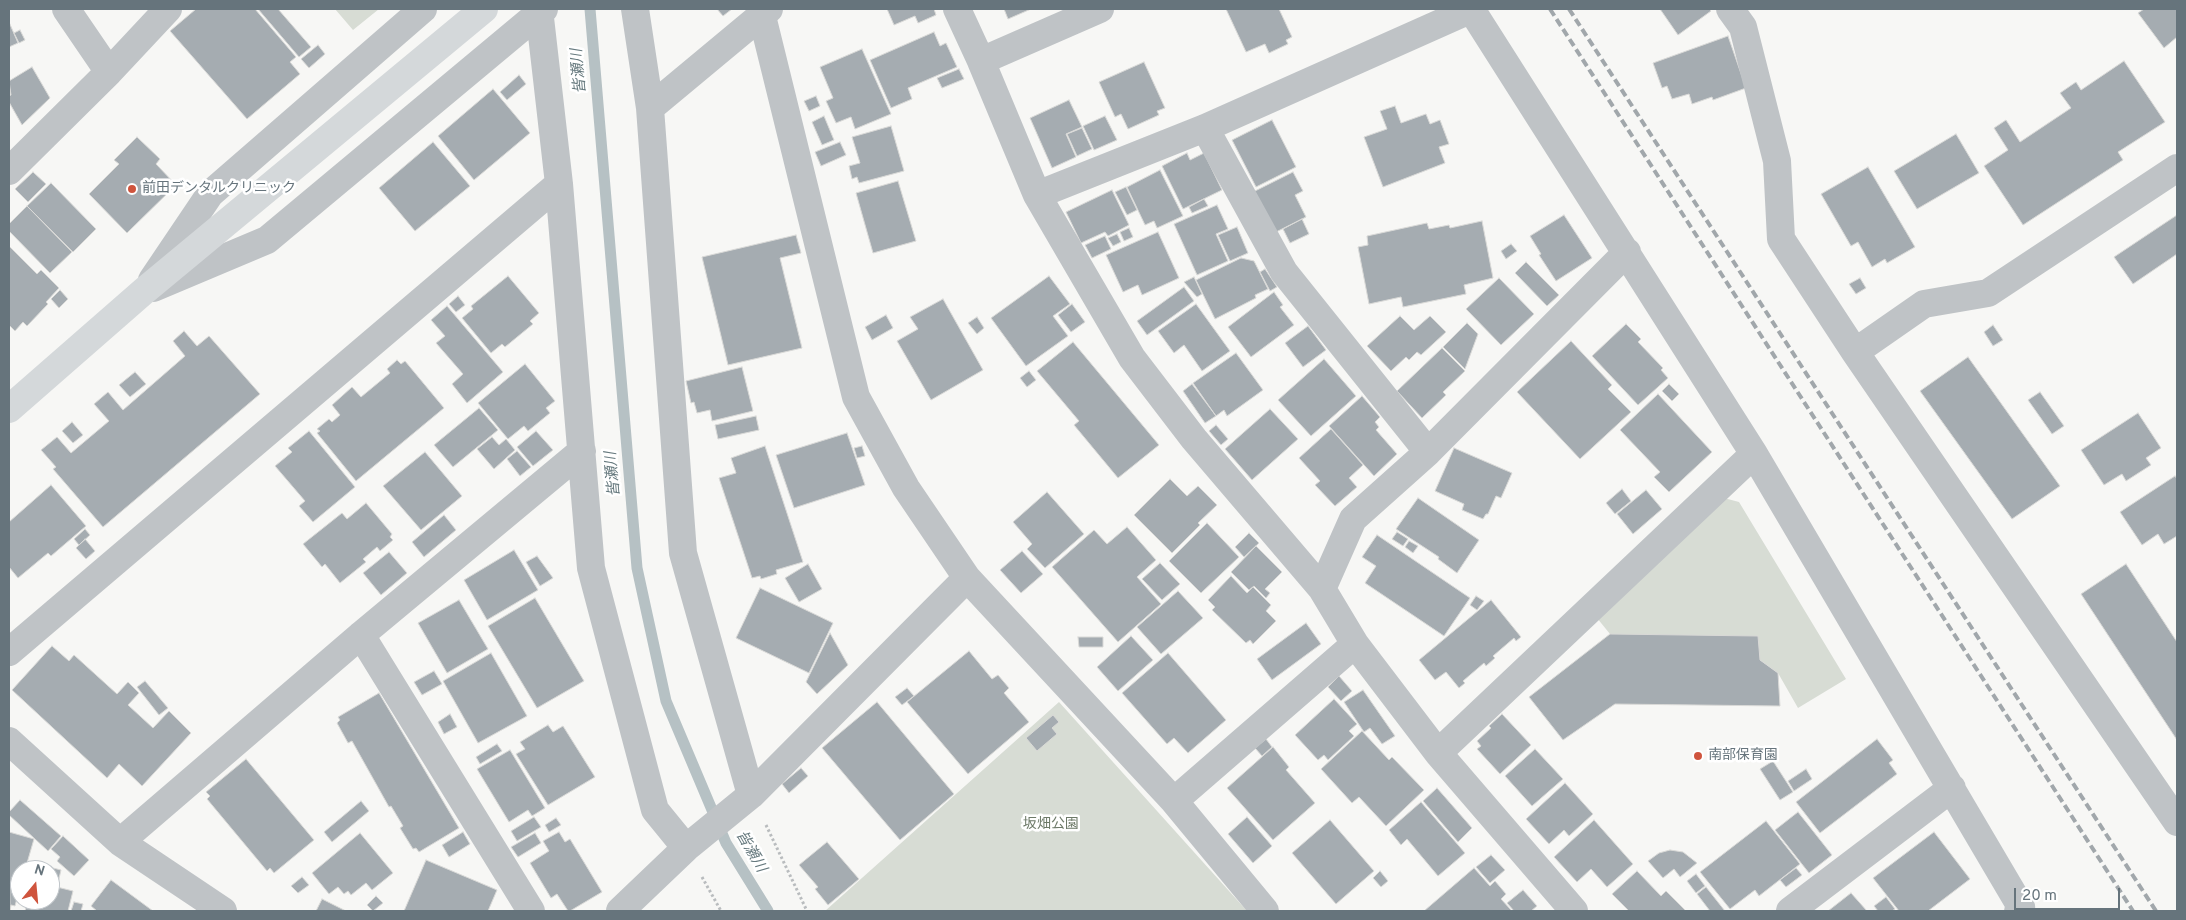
<!DOCTYPE html>
<html>
<head>
<meta charset="utf-8">
<style>
	body { margin:0 }
	#map { position:relative; width:2186px; height:920px; overflow:hidden; background:#f7f7f5; font-family:Overpass,sans-serif }
	canvas { display:block }
	.frame { position:absolute; inset:0; border:10px solid #66747c; pointer-events:none }
	.north { position:absolute; left:10px; top:860px; width:50px; height:50px; box-sizing:border-box; background:#fff; border:1px solid #c2c7cb; border-radius:50%; rotate:17deg; font-size:14px; font-weight:700; line-height:20px; text-align:center; color:#66747c }
	.north::after { content:''; display:block; margin:auto; width:18px; height:22px; background:#cf543d; clip-path:polygon(50% 0,100% 100%,50% 72%,0 100%) }
	.scale { position:absolute; left:2014px; top:888px; width:106px; height:22px; box-sizing:border-box; border:2px solid #66747c; border-top:0; padding-left:6px; font-size:15px; line-height:18px; white-space:nowrap; color:#66747c; -webkit-text-stroke:4px #fff; paint-order:stroke }
</style>
</head>
<body>
<div id="map">
<canvas width="2186" height="920"></canvas>
<div class="frame"></div>
<div class="north">N</div>
<div class="scale">20 m</div>
</div>
<script>
const context = document.querySelector('canvas').getContext('2d');
context.lineJoin = 'round';
function paint(path, color) { context.fillStyle = color; context.fill(path, 'evenodd'); }
const poly = rows => new Path2D(rows.map(r => 'M' + r).join(''));
function strokePath(path, color, width, dash) { context.strokeStyle = color; context.lineWidth = width; context.lineCap = dash ? 'butt' : 'round'; context.setLineDash(dash || []); context.stroke(path); }
function drawText(font, color, halo, rows, align = 'center') {
  context.font = font + ' Overpass,"Noto Sans JP",sans-serif'; context.lineWidth = 5; context.setLineDash([]); context.textBaseline = 'middle'; context.strokeStyle = halo; context.fillStyle = color; for (const [text, x, y, turn = 0] of rows) {
    context.save(); context.translate(x, y); context.rotate((+turn || 0) * Math.PI / 180); context.textAlign = isNaN(turn) ? turn : align; if (halo) context.strokeText(text, 0, 0); context.fillText(text, 0, 0); context.restore();
  }
}
paint(poly([
	[335,9,379,9,353,30],
	[1724,498,1739,502,1846,679,1798,708,1778,673,1760,660,1610,634,1597,618],
	[1059,702,1247,911,825,911]
]), '#d7dcd4');
strokePath(poly([
	[590,9,637,568,666,701,726,843,768,911]
]), '#b6c1c4', 11);
const building = poly([
	[196,9,255,9,296,57,290,62,300,74,247,119,170,31,196,9],
	[258,9,278,9,311,47,299,57,258,9],
	[717,9,732,9,723,16,717,9],
	[887,9,934,9,936,15,918,23,915,16,894,25,887,9],
	[1004,9,1031,9,1008,19,1004,9],
	[1226,9,1279,9,1292,37,1286,40,1288,44,1269,53,1265,44,1246,52,1226,9],
	[1660,9,1709,9,1711,11,1678,35,1660,9],
	[2144,9,2177,9,2177,37,2164,48,2138,13,2144,9],
	[9,22,18,43,9,47,9,22],
	[20,30,25,40,19,43,14,33,20,30],
	[934,32,940,46,946,43,957,67,908,88,912,99,891,108,870,60,934,32],
	[1728,36,1746,88,1713,100,1712,97,1692,104,1689,94,1672,99,1667,86,1662,88,1653,63,1728,36],
	[318,45,325,54,309,68,301,59,318,45],
	[862,49,891,114,855,129,851,117,836,123,826,101,833,98,820,67,862,49],
	[2124,61,2165,122,2118,152,2123,160,2023,225,1984,166,2008,150,1994,128,2006,120,2020,142,2071,108,2060,93,2076,82,2081,90,2124,61],
	[1144,62,1165,108,1157,111,1159,115,1128,129,1121,114,1115,117,1099,82,1144,62],
	[32,67,50,98,22,125,9,102,9,96,11,95,9,81,32,67],
	[959,69,964,79,942,88,937,78,959,69],
	[519,75,526,84,507,100,500,92,519,75],
	[493,89,530,133,474,180,438,136,493,89],
	[816,96,820,106,809,111,804,101,816,96],
	[1069,100,1082,127,1066,134,1076,157,1052,168,1030,118,1069,100],
	[1395,106,1401,123,1426,114,1430,124,1440,120,1449,144,1439,147,1445,163,1383,187,1364,137,1387,129,1380,111,1395,106],
	[824,116,834,140,822,145,812,122,824,116],
	[1105,116,1117,140,1094,150,1083,126,1105,116],
	[1272,120,1296,167,1256,187,1232,140,1272,120],
	[891,126,904,171,859,183,857,177,852,179,849,166,860,163,852,137,891,126],
	[1082,128,1092,149,1077,156,1067,134,1082,128],
	[1956,134,1979,173,1917,209,1894,171,1956,134],
	[137,137,160,159,156,164,176,185,127,233,89,194,119,164,114,160,137,137],
	[433,142,470,186,415,231,379,188,433,142],
	[840,142,846,155,821,166,815,152,840,142],
	[1187,153,1190,160,1204,153,1222,190,1183,209,1162,166,1187,153],
	[1868,167,1915,247,1887,263,1885,259,1872,267,1858,242,1851,246,1821,194,1868,167],
	[1160,170,1183,216,1157,228,1154,221,1145,225,1127,187,1160,170],
	[33,172,46,184,28,202,15,189,33,172],
	[1293,172,1303,191,1295,195,1306,217,1274,233,1253,192,1293,172],
	[898,181,916,241,873,253,856,193,898,181],
	[51,183,96,229,73,252,27,206,51,183],
	[1126,187,1137,210,1127,215,1115,192,1126,187],
	[1112,190,1129,225,1108,236,1105,232,1081,243,1066,212,1112,190],
	[1204,199,1208,206,1192,213,1189,207,1204,199],
	[1217,205,1228,229,1216,234,1228,261,1197,275,1174,224,1217,205],
	[27,206,72,252,50,273,9,231,9,224,27,206],
	[1564,215,1592,258,1556,281,1539,255,1541,254,1530,236,1564,215],
	[2177,215,2177,254,2133,284,2114,257,2177,215],
	[1302,219,1309,234,1290,243,1283,229,1302,219],
	[1482,221,1493,278,1464,285,1466,294,1403,307,1401,297,1369,304,1358,247,1368,245,1367,236,1427,223,1429,229,1449,225,1450,228,1482,221],
	[1237,227,1248,253,1230,261,1218,235,1237,227],
	[1129,228,1133,237,1124,241,1120,232,1129,228],
	[1158,232,1179,278,1142,295,1138,285,1123,292,1106,255,1158,232],
	[1117,234,1121,242,1113,246,1108,238,1117,234],
	[796,235,801,253,780,258,802,348,728,365,702,257,796,235],
	[1105,236,1111,249,1092,258,1085,245,1105,236],
	[1511,244,1517,251,1506,259,1501,251,1511,244],
	[9,246,37,274,41,270,59,288,46,302,48,304,27,326,23,322,15,331,9,325,9,246],
	[1241,258,1254,261,1268,289,1255,295,1256,298,1215,319,1196,280,1241,258],
	[1526,262,1559,295,1547,306,1515,273,1526,262],
	[1265,269,1277,287,1270,291,1260,272,1265,269],
	[508,276,539,313,530,321,533,324,505,347,502,344,491,353,462,318,473,309,471,306,508,276],
	[1049,276,1070,304,1053,316,1068,336,1026,366,991,318,1049,276],
	[1194,277,1202,294,1197,297,1184,282,1194,277],
	[1499,278,1534,314,1501,345,1466,309,1499,278],
	[1860,278,1866,288,1856,294,1849,284,1860,278],
	[1184,287,1194,301,1147,335,1137,321,1184,287],
	[60,290,68,299,59,308,51,299,60,290],
	[1274,292,1283,305,1280,307,1294,325,1251,357,1228,327,1274,292],
	[458,296,465,305,456,312,449,304,458,296],
	[943,299,983,370,931,400,897,341,918,329,910,317,943,299],
	[1072,304,1085,322,1071,332,1058,315,1072,304],
	[1196,304,1230,351,1202,371,1184,345,1174,353,1158,331,1196,304],
	[447,306,503,372,467,403,452,384,463,374,436,343,445,336,431,320,447,306],
	[886,315,893,328,872,340,865,327,886,315],
	[1400,316,1414,330,1430,316,1446,332,1421,355,1417,352,1409,360,1406,357,1391,371,1367,346,1400,316],
	[977,317,984,328,977,334,968,323,977,317],
	[1467,323,1478,334,1465,369,1443,347,1467,323],
	[1626,324,1641,339,1638,342,1663,368,1661,370,1668,378,1638,405,1592,356,1626,324],
	[1993,325,2003,340,1993,346,1984,332,1993,325],
	[1308,326,1326,350,1303,367,1285,343,1308,326],
	[184,331,197,346,209,336,260,394,103,527,53,469,56,467,41,450,57,437,71,453,109,421,94,404,108,392,123,410,185,356,173,341,184,331],
	[1571,341,1612,385,1608,389,1631,412,1580,459,1517,392,1571,341],
	[1073,342,1159,445,1118,478,1074,425,1079,421,1037,371,1073,342],
	[1442,348,1465,371,1443,392,1446,395,1422,418,1397,391,1442,348],
	[1236,353,1263,390,1227,416,1224,410,1216,416,1193,383,1236,353],
	[1968,357,2060,486,2012,519,1920,391,1968,357],
	[1324,359,1356,396,1311,436,1278,400,1324,359],
	[397,360,401,364,405,361,444,408,356,481,317,433,320,431,317,429,329,419,332,422,340,415,332,405,352,387,361,397,390,373,387,369,397,360],
	[525,364,555,401,546,408,550,413,528,431,524,426,508,439,478,403,525,364],
	[742,367,753,411,712,421,710,410,697,413,694,402,691,403,686,381,742,367],
	[1029,371,1036,380,1027,387,1020,378,1029,371],
	[135,372,146,384,130,397,119,385,135,372],
	[1192,384,1216,416,1205,423,1183,391,1192,384],
	[1669,384,1679,394,1672,401,1662,391,1669,384],
	[2040,392,2064,426,2052,434,2028,400,2040,392],
	[1658,394,1712,452,1669,492,1654,477,1660,472,1620,430,1658,394],
	[1362,396,1380,417,1375,422,1379,427,1376,430,1397,454,1374,476,1329,426,1362,396],
	[479,408,498,430,453,467,434,445,479,408],
	[1270,409,1298,439,1252,480,1225,449,1270,409],
	[2138,413,2161,448,2146,458,2151,465,2126,481,2122,474,2104,485,2081,450,2138,413],
	[756,416,759,430,718,439,715,425,756,416],
	[72,422,83,435,73,443,62,431,72,422],
	[1216,425,1228,439,1221,445,1209,431,1216,425],
	[1331,429,1363,465,1349,478,1357,487,1335,506,1315,485,1320,481,1299,458,1331,429],
	[309,431,355,487,313,522,299,506,305,501,275,466,292,452,288,448,309,431],
	[536,431,553,450,533,466,517,447,536,431],
	[847,433,865,485,794,508,776,455,847,433],
	[492,437,499,445,506,439,515,450,494,469,477,449,492,437],
	[765,446,803,562,776,570,777,574,761,579,760,576,752,578,719,478,736,473,731,458,765,446],
	[862,446,865,456,857,458,854,448,862,446],
	[1454,448,1512,473,1501,498,1496,496,1488,514,1486,514,1483,519,1462,510,1464,504,1435,491,1454,448],
	[517,451,531,467,520,476,507,459,517,451],
	[425,452,462,496,421,530,383,486,425,452],
	[2175,476,2177,479,2177,536,2164,544,2158,534,2142,545,2120,512,2175,476],
	[1170,479,1187,496,1198,486,1217,505,1198,523,1200,525,1172,553,1134,515,1170,479],
	[51,485,86,526,51,556,48,553,18,578,9,567,9,522,51,485],
	[1622,489,1631,501,1615,514,1606,503,1622,489],
	[1646,490,1662,509,1633,534,1617,514,1646,490],
	[1047,492,1084,534,1045,568,1027,549,1032,544,1013,522,1047,492],
	[1418,498,1479,540,1457,573,1438,559,1439,557,1396,529,1418,498],
	[366,503,392,534,390,537,393,540,380,551,377,547,363,559,366,562,340,583,325,564,322,567,303,544,342,513,347,519,366,503],
	[444,515,456,530,424,557,412,542,444,515],
	[1207,523,1239,557,1201,593,1169,561,1207,523],
	[1127,527,1156,560,1137,577,1161,604,1118,642,1052,567,1094,530,1107,544,1127,527],
	[85,529,90,535,79,545,74,539,85,529],
	[1397,532,1408,539,1403,546,1392,539,1397,532],
	[1249,533,1259,543,1244,557,1235,547,1249,533],
	[1377,535,1470,598,1444,636,1365,583,1376,566,1362,557,1377,535],
	[85,539,95,551,86,559,76,548,85,539],
	[1409,541,1418,546,1413,553,1405,547,1409,541],
	[1256,546,1282,572,1265,589,1270,593,1266,598,1254,586,1249,590,1231,572,1256,546],
	[514,550,538,590,487,620,464,580,514,550],
	[1022,551,1043,574,1021,593,1000,570,1022,551],
	[389,552,407,573,381,595,363,573,389,552],
	[537,556,553,578,540,586,526,562,537,556],
	[1160,563,1180,584,1162,600,1142,579,1160,563],
	[808,564,822,589,799,602,785,578,808,564],
	[2126,564,2177,642,2177,740,2081,594,2126,564],
	[1231,576,1247,593,1253,587,1271,605,1266,611,1276,621,1253,644,1250,640,1246,643,1212,610,1215,607,1208,600,1231,576],
	[760,588,833,623,809,673,736,638,760,588],
	[1178,591,1203,618,1161,654,1137,627,1178,591],
	[1476,596,1484,601,1477,610,1470,605,1476,596],
	[535,598,584,681,537,708,488,626,535,598],
	[459,600,488,649,447,673,418,623,459,600],
	[1491,600,1521,637,1516,641,1514,638,1493,656,1495,658,1486,666,1484,663,1463,681,1465,683,1459,688,1446,672,1435,680,1419,660,1491,600],
	[1306,623,1321,644,1272,680,1257,659,1306,623],
	[830,633,848,665,817,694,806,682,830,633],
	[1610,634,1758,636,1760,660,1778,673,1780,706,1615,704,1563,740,1529,697,1610,634],
	[1131,636,1153,660,1118,691,1097,667,1131,636],
	[1078,637,1103,637,1103,647,1079,647,1078,637],
	[52,646,69,661,74,655,117,694,128,682,139,693,128,705,153,728,169,711,191,733,142,786,119,764,107,778,12,690,52,646],
	[969,651,992,679,998,675,1009,688,1004,693,1029,722,968,774,907,702,969,651],
	[491,653,527,716,478,743,443,681,491,653],
	[1168,653,1226,720,1188,753,1174,738,1167,744,1122,693,1168,653],
	[434,671,442,684,422,695,414,682,434,671],
	[1339,676,1352,691,1341,701,1328,687,1339,676],
	[145,681,168,708,159,715,137,687,145,681],
	[907,688,914,696,902,705,895,697,907,688],
	[1363,690,1395,736,1382,744,1370,728,1364,732,1344,702,1363,690],
	[379,693,459,828,419,852,416,848,413,849,400,828,403,826,391,806,389,807,352,741,348,743,337,723,340,720,338,717,379,693],
	[1334,699,1357,724,1349,731,1354,736,1328,760,1324,755,1318,760,1295,735,1334,699],
	[877,702,954,794,900,840,822,748,877,702],
	[450,714,457,727,444,734,438,722,450,714],
	[1502,714,1531,745,1500,774,1477,749,1481,746,1477,741,1491,728,1489,726,1502,714],
	[1053,715,1059,722,1052,728,1057,734,1037,751,1026,738,1053,715],
	[548,725,553,732,563,726,595,777,548,805,516,754,525,749,520,742,548,725],
	[1362,731,1389,760,1392,757,1424,790,1386,826,1359,797,1352,803,1321,769,1362,731],
	[1266,739,1272,747,1262,756,1255,748,1266,739],
	[1877,739,1893,760,1889,763,1897,774,1820,833,1796,802,1877,739],
	[497,744,502,751,480,764,476,757,497,744],
	[1273,747,1289,767,1286,770,1315,803,1273,840,1227,788,1273,747],
	[1535,749,1563,779,1532,806,1505,776,1535,749],
	[510,750,545,808,532,816,528,810,509,822,477,769,510,750],
	[246,759,314,840,274,873,270,868,267,871,207,799,210,796,206,792,246,759],
	[1773,761,1793,792,1780,800,1760,769,1773,761],
	[801,768,808,776,789,793,782,784,801,768],
	[1806,769,1812,779,1794,791,1788,781,1806,769],
	[1565,783,1593,814,1569,836,1564,830,1549,844,1526,819,1565,783],
	[1437,788,1472,828,1458,842,1423,801,1437,788],
	[20,800,61,836,48,851,9,815,9,812,20,800],
	[361,801,369,811,332,842,324,832,361,801],
	[1421,802,1465,853,1438,876,1407,839,1401,845,1389,830,1421,802],
	[1798,812,1832,855,1809,873,1775,830,1798,812],
	[534,817,541,827,517,841,511,831,534,817],
	[1247,817,1272,846,1253,863,1228,834,1247,817],
	[556,818,561,825,549,832,545,825,556,818],
	[1330,820,1374,871,1336,904,1292,853,1330,820],
	[1594,820,1633,864,1607,887,1591,869,1577,882,1554,857,1594,820],
	[1766,821,1800,864,1759,896,1755,890,1730,909,1700,872,1766,821],
	[9,832,34,839,25,870,20,870,20,887,15,906,11,905,10,911,9,832],
	[463,832,470,844,449,857,442,845,463,832],
	[559,832,565,842,570,839,602,892,570,911,568,911,557,894,551,898,530,863,549,851,543,841,559,832],
	[1934,832,1970,879,1928,911,1899,911,1873,878,1934,832],
	[360,833,393,873,372,890,366,883,351,895,348,891,344,894,338,887,329,894,312,873,360,833],
	[535,833,541,843,518,857,511,847,535,833],
	[63,836,89,860,74,876,57,861,60,857,51,849,63,836],
	[827,842,859,879,828,905,815,889,818,887,799,865,827,842],
	[1670,850,1683,852,1697,863,1680,877,1674,869,1663,878,1648,861,1659,853,1670,850],
	[1491,855,1505,870,1490,883,1476,867,1491,855],
	[426,860,497,890,488,911,404,911,426,860],
	[37,864,61,870,57,887,73,891,68,911,25,911,28,900,50,900,50,870,36,870,37,864],
	[1474,868,1490,886,1495,881,1506,894,1501,899,1512,911,1424,911,1474,868],
	[1796,868,1802,875,1786,887,1780,880,1796,868],
	[1380,871,1388,881,1381,887,1373,878,1380,871],
	[1637,871,1661,896,1666,891,1686,911,1629,911,1612,894,1637,871],
	[1696,874,1705,886,1696,893,1687,881,1696,874],
	[302,877,309,885,298,893,291,886,302,877],
	[111,880,153,911,97,911,91,906,111,880],
	[1706,887,1725,911,1710,911,1697,894,1706,887],
	[1523,890,1537,906,1531,911,1514,911,1507,903,1523,890],
	[1851,893,1867,911,1828,911,1851,893],
	[376,896,383,903,373,911,367,905,376,896],
	[1886,897,1895,909,1892,911,1878,911,1874,906,1886,897],
	[322,899,346,911,316,911,322,899],
	[74,902,83,904,81,911,71,911,74,902]
]);
paint(building, '#a5acb1');
strokePath(building, '#d9d9d7', 1);
strokePath(poly([
	[766,825,807,911],
	[702,877,721,911]
]), '#b9bcbe', 3, [2.5, 2.5]);
strokePath(poly([
	[66,9,109,72],
	[539,9,559,184,591,568,655,810,686,848],
	[635,9,650,108,683,553,751,795],
	[957,9,981,61,1037,195,1132,358,1194,439,1322,589,1355,644,1438,753,1574,911],
	[1471,9,1754,454,2021,907,2018,911],
	[1730,9,1743,27,1777,161,1781,239,1855,352,2177,822],
	[762,16,856,397,906,488,967,578,1174,801,1265,911],
	[981,61,1100,9],
	[650,108,769,9],
	[1205,128,1284,272,1428,452],
	[9,171,109,72,168,9],
	[1037,195,1205,128,1472,9],
	[152,280,210,194,423,9],
	[153,288,267,240,544,9],
	[1855,352,1924,304,1988,293,2177,168],
	[1322,589,1353,519,1428,452,1627,252],
	[361,635,531,911],
	[9,652,559,184],
	[9,741,120,842,223,911],
	[1438,753,1754,454],
	[1174,801,1355,644],
	[120,842,361,635,582,451],
	[620,911,686,848,751,795,967,578],
	[1790,911,1952,788]
]), '#bfc3c6', 28);
strokePath(poly([
	[9,409,144,291,484,9]
]), '#d4d8da', 28);
strokePath(poly([
	[1550,9,2133,911],
	[1569,9,2156,911]
]), '#a1a7ab', 4, [8, 4]);
for (const [x, y, r, color] of [
	[132,189,5,"#cf543d"],
	[1698,756,5,"#cf543d"]
]) { const dot = new Path2D(); dot.arc(x, y, r, 0, 2 * Math.PI); context.fillStyle = color; context.fill(dot); strokePath(dot, '#fff', 2); }
drawText('14px', '#66747c', '#fff', [
	["前田デンタルクリニック",142,189],
	["南部保育園",1708,756]
], 'left');
drawText('14px', '#6d7a68', '#fff', [
	["坂畑公園",1051,825]
]);
drawText('italic 15px', '#66797e', '#fff', [
	["皆瀬川",580,71,-95],
	["皆瀬川",614,474,-95],
	["皆瀬川",750,852,60]
]);
</script>
</body>
</html>
